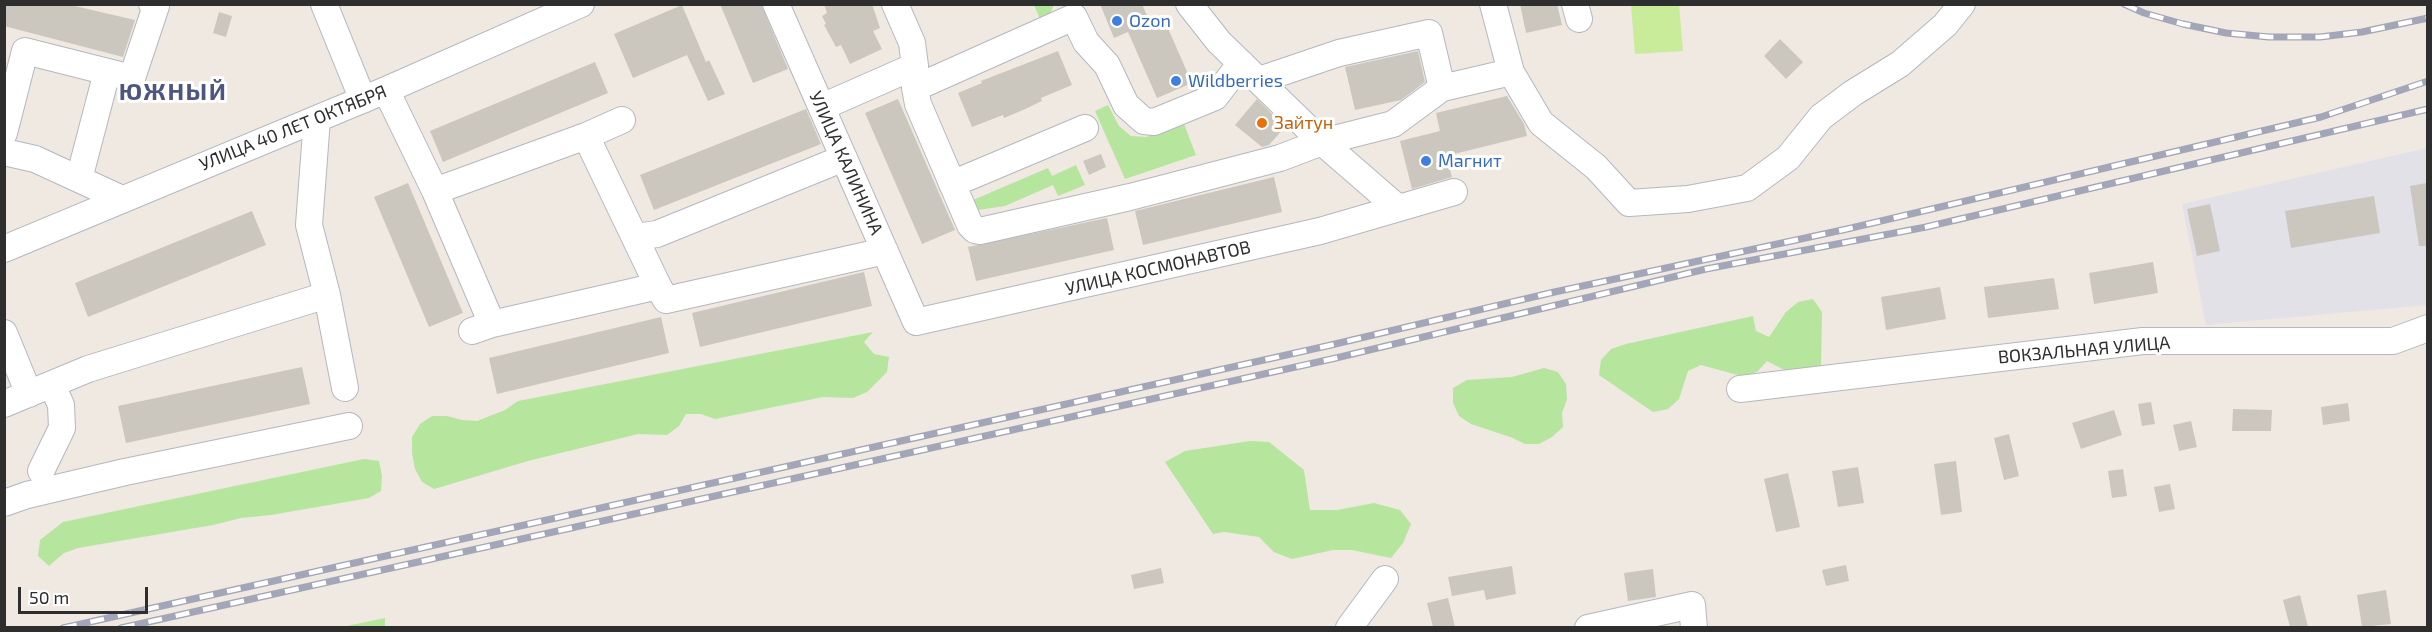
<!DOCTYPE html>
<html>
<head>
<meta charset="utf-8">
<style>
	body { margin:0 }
	#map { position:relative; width:2432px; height:632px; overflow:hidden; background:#efe9e1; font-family:"Exo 2",sans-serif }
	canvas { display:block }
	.frame { position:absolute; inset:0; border:6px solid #2e2e2e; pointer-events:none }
	.scale { position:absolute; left:18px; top:587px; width:130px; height:27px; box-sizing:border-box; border:3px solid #2e2e2e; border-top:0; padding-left:8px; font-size:18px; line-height:21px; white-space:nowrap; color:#2e2e2e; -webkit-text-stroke:4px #fff; paint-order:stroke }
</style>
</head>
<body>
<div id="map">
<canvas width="2432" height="632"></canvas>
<div class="frame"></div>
<div class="scale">50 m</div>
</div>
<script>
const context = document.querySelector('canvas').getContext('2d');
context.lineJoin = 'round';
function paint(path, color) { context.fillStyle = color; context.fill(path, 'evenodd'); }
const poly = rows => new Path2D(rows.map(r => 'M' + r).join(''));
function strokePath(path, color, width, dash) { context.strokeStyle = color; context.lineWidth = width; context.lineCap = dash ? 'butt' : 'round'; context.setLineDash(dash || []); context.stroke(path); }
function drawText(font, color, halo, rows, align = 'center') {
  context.font = font + ' "Exo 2",sans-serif'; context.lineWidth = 6; context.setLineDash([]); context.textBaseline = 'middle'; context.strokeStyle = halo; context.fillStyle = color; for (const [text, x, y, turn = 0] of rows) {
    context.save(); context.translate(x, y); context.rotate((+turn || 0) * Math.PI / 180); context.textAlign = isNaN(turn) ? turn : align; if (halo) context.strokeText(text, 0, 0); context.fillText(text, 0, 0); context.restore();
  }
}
paint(poly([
	[2427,148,2427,305,2206,325,2182,204]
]), '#e3e1e8');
paint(poly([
	[1034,5,1054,5,1049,16,1041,21],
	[1108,105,1119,126,1131,136,1146,137,1184,124,1196,155,1125,179,1095,111],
	[1076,165,1085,185,1058,196,1053,185,1005,206,978,210,973,200,1048,168,1052,176],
	[1813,299,1822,312,1821,365,1809,374,1794,375,1767,361,1758,371,1745,377,1701,365,1688,371,1679,399,1668,409,1653,412,1599,375,1601,360,1611,349,1626,344,1753,316,1756,331,1769,337,1786,312,1798,302],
	[873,332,864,342,874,354,889,357,887,372,867,392,853,398,823,397,715,419,701,414,686,414,679,426,667,435,638,434,528,461,434,489,422,482,415,469,412,453,412,437,420,424,432,416,447,416,462,420,477,421,505,410,518,401],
	[1544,368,1558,372,1566,384,1567,399,1562,413,1563,427,1552,437,1539,444,1525,444,1513,438,1471,424,1459,416,1453,403,1453,388,1467,380,1512,377],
	[1250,441,1269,442,1304,470,1310,510,1337,510,1374,503,1400,510,1411,524,1403,543,1391,558,1352,550,1333,550,1292,559,1274,552,1259,537,1224,532,1213,534,1165,462,1185,451],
	[364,459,379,461,382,476,381,491,369,498,271,515,241,518,213,525,78,548,64,553,49,566,38,556,40,540,63,522],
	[385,618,385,627,342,627]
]), '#b6e59e');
paint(poly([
	[1631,5,1679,5,1683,51,1635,54]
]), '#c9ec9a');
paint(poly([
	[4,4,66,4,135,20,123,57,4,26],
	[720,4,761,4,788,69,753,83],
	[824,4,872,4,880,28,873,31,882,49,850,64,841,45,836,47,824,25,826,24,822,16,827,13],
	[1100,4,1142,4,1150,23,1163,17,1192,83,1157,98,1128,32,1114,38],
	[1520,4,1557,4,1562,25,1526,33],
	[682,5,706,62,709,60,725,94,708,101,687,55,633,78,614,34],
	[219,12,232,16,226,37,213,33],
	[1780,39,1803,62,1786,79,1764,56],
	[1058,51,1072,85,1041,98,1042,101,1023,110,1004,118,1003,115,972,127,958,93,982,83,981,81],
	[1418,51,1425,82,1401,100,1355,110,1345,67],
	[595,62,608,93,443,162,430,131],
	[1507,96,1524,124,1527,136,1446,156,1452,177,1412,189,1400,141,1440,131,1436,113],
	[898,99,955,230,922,244,865,113],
	[1257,99,1285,127,1269,145,1262,147,1235,125],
	[806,109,821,144,654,210,640,175],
	[1101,154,1106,167,1089,175,1083,161],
	[1274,177,1282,212,1143,245,1135,211],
	[408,183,463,313,429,327,374,197],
	[2427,183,2427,246,2419,246,2410,186],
	[2374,196,2380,233,2291,248,2285,211],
	[2210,204,2220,251,2197,256,2187,209],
	[252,211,266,245,88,317,75,283],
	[1107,218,1114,250,976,281,968,247],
	[2153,262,2158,293,2094,304,2089,273],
	[864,272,872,306,700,347,692,313],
	[2054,278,2059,309,1988,318,1984,287],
	[1940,287,1946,319,1886,330,1881,297],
	[661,317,669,353,497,394,489,358],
	[302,367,310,404,126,443,118,406],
	[2151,402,2155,424,2142,426,2138,404],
	[2348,403,2350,421,2323,425,2321,407],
	[2233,409,2272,410,2271,431,2232,431],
	[2114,410,2122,435,2081,449,2072,423],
	[2191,421,2197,447,2179,451,2173,425],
	[2009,434,2019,476,2004,480,1994,438],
	[1956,461,1962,512,1941,515,1934,464],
	[1858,467,1864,503,1838,507,1832,471],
	[2123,469,2127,496,2112,498,2108,471],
	[1788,473,1800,527,1776,532,1764,479],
	[2170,484,2175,509,2159,512,2154,487],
	[1846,565,1849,581,1826,586,1822,570],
	[1512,566,1516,594,1486,600,1484,590,1452,596,1448,577],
	[1161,568,1164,583,1134,589,1131,575],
	[1653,569,1656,597,1628,601,1624,573],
	[2386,590,2391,624,2362,627,2357,595],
	[2300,595,2308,627,2290,627,2283,600],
	[1448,598,1455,627,1433,627,1427,603]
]), '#cbc7bf');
const minor = poly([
	[324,4,363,100],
	[776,4,916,322,1320,231,1454,192],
	[895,4,912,43,915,66],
	[1189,4,1219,42,1322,142,1398,208],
	[1493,4,1511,72,1541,123,1596,167,1629,203,1688,199,1747,188,1788,158,1821,117,1853,93,1900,64,1945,25,1962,4],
	[1575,4,1579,19],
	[1259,80,1339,53,1429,33,1442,88],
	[915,88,1074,17,1086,42,1107,65,1126,105,1144,121,1154,122,1215,97,1241,63],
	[386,90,435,191,492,324],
	[822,107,915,66,915,88,918,104,970,225,975,230,980,231,1130,197,1280,158,1322,142,1393,124,1442,88,1511,72],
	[4,133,25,51,132,78,156,6,152,4],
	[586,136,658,286],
	[4,152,35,159,122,199],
	[79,179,107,72],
	[952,184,1085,128],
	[435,191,586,136,622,120],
	[635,237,657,234,844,158],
	[4,249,386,90,581,4],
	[327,295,345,388],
	[472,331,492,324,658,286,666,300,885,251],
	[4,333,29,394],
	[1740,389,2143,341,2393,341,2428,328],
	[4,404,88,369,327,295,309,225,317,119],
	[41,471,62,428,61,405,52,385],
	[4,503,27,495,125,472,349,426],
	[1349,628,1385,579],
	[1588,628,1692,605,1694,628]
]);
strokePath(minor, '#b4b7c1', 28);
strokePath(minor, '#fff', 26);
const rail = poly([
	[2124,4,2144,13,2183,24,2226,33,2269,37,2320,37,2362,32,2428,18],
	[63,628,1331,345,1550,293,1847,229,2321,117,2428,81],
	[121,628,1336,358,1706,269,1926,227,2428,109]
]);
strokePath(rail, '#a3a6b8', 7);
strokePath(rail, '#fff', 4.5, [14]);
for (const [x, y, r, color] of [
	[1117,21,6,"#3f7fe0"],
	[1176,81,6,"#3f7fe0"],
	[1262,123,6,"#e8710a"],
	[1426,161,6,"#3f7fe0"]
]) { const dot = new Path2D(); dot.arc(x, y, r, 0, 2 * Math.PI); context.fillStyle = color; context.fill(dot); strokePath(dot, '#fff', 2); }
drawText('18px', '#366cbe', '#fff', [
	["Ozon",1129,21],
	["Wildberries",1188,81],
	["Магнит",1438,161]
], 'left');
drawText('18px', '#c56008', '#fff', [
	["Зайтун",1274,123]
], 'left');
drawText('18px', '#2e2e2e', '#fff', [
	["УЛИЦА 40 ЛЕТ ОКТЯБРЯ",293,128,-22],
	["УЛИЦА КАЛИНИНА",846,163,66],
	["УЛИЦА КОСМОНАВТОВ",1158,268,-13],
	["ВОКЗАЛЬНАЯ УЛИЦА",2084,350,-5]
]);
context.letterSpacing = '1.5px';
drawText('bold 24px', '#4d5680', '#fff', [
	["ЮЖНЫЙ",173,92]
]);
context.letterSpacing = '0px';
</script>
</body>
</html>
